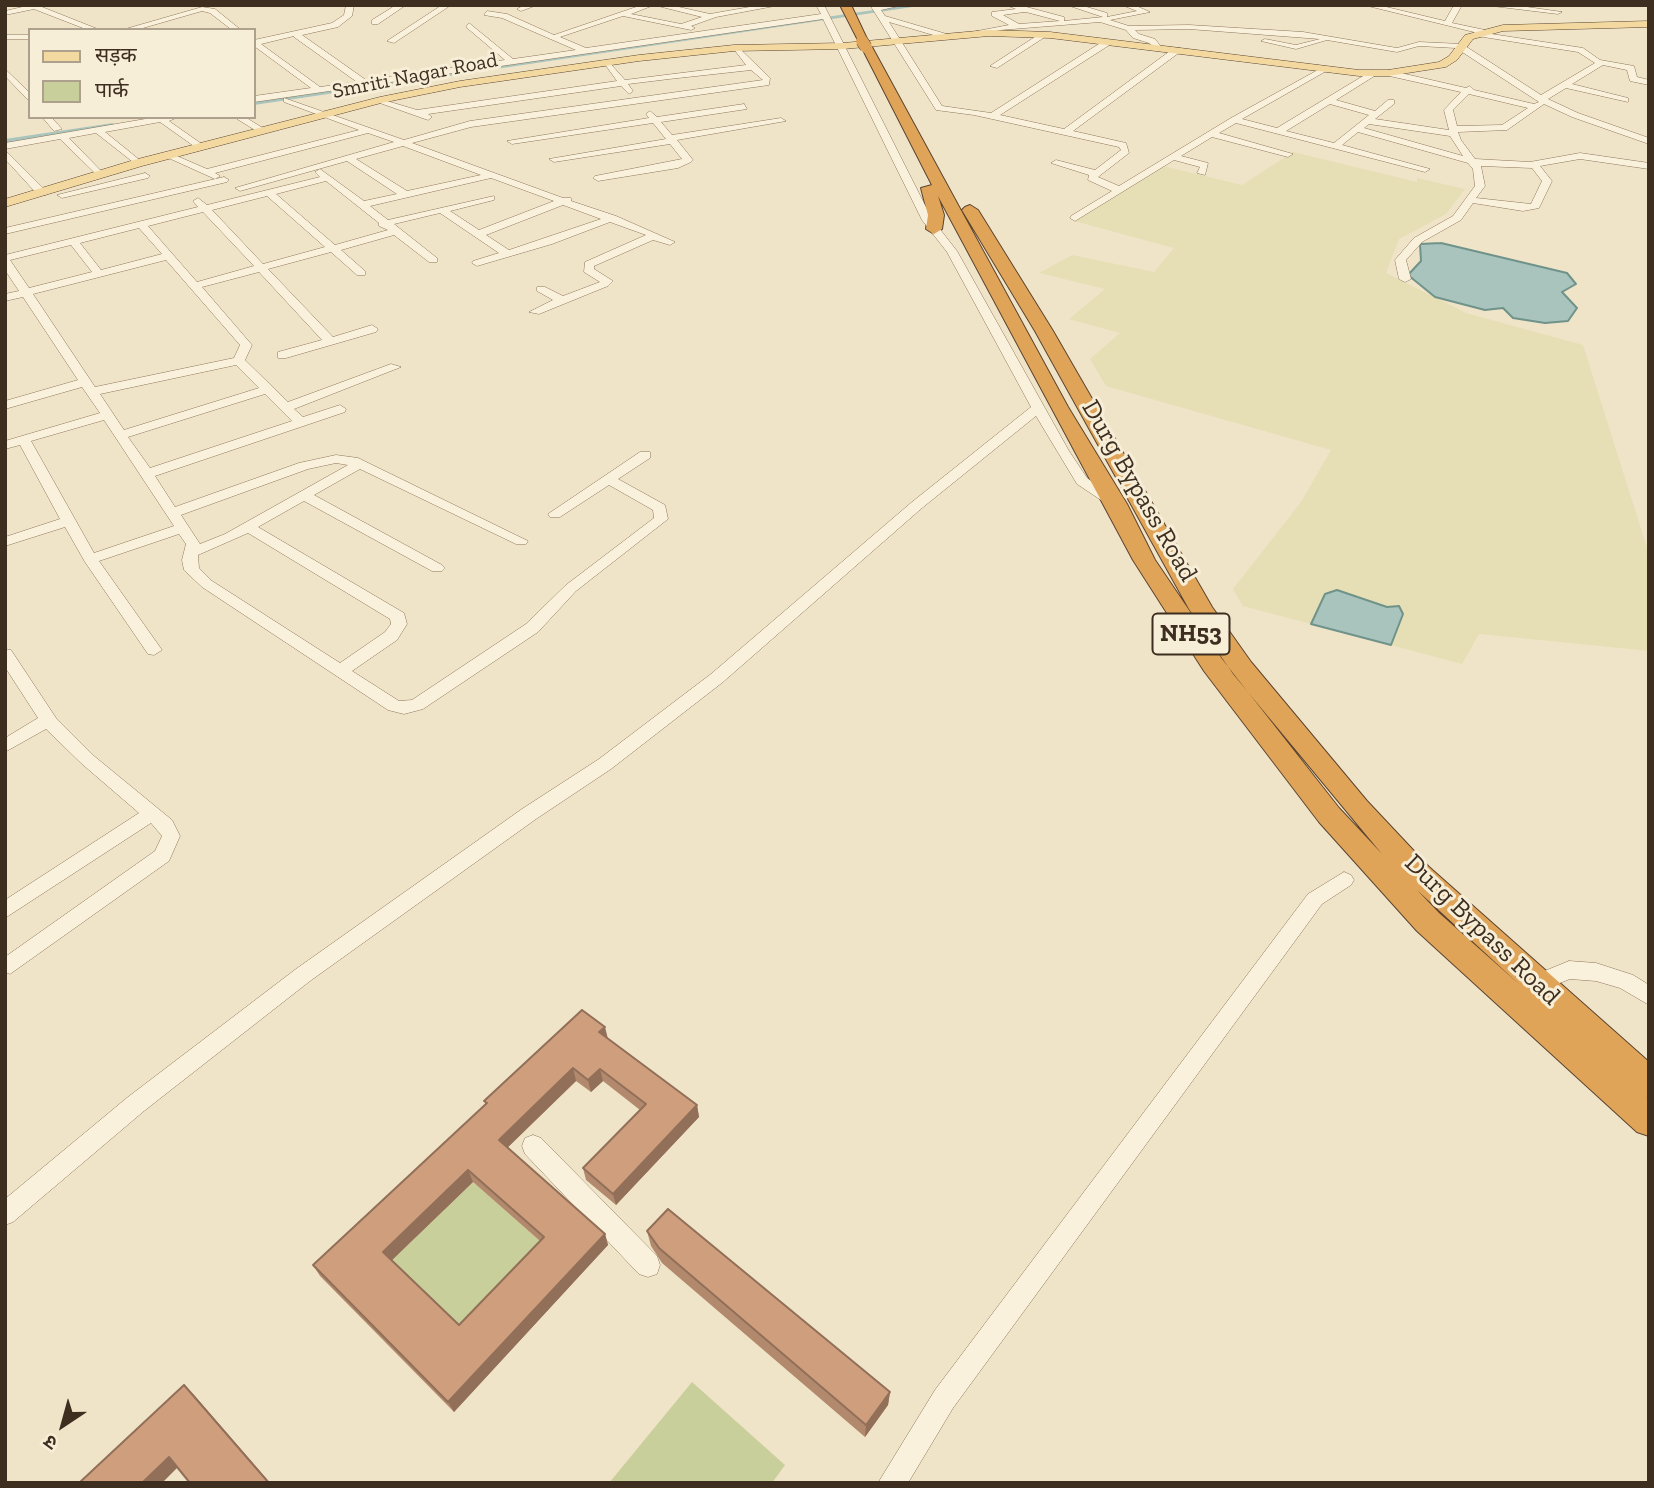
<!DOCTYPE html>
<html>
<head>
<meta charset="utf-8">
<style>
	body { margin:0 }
	#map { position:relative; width:1654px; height:1488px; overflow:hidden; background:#f0e4c8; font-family:"Zilla Slab","Noto Sans Devanagari",serif }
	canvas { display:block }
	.frame { position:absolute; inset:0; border:7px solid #3d2e20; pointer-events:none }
	.legend { position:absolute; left:28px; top:28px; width:228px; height:91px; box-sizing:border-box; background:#f7eed8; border:2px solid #ada18e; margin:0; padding:9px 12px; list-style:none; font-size:21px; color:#3d2e20 }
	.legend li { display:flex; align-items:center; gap:14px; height:35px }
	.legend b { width:35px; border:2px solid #ada18e }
	.north { position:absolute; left:28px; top:1390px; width:70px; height:70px; -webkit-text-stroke:5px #f7eed8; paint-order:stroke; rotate:216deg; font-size:19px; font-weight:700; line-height:28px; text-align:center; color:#3d2e20 }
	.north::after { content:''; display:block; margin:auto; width:24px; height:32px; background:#3d2e20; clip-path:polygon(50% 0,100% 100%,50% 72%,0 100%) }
</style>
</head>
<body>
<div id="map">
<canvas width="1654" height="1488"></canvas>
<div class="frame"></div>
<ul class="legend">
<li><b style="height:9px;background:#f3d9a0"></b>सड़क</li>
<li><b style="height:19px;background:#c9cf9b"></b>पार्क</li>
</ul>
<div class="north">उ</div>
</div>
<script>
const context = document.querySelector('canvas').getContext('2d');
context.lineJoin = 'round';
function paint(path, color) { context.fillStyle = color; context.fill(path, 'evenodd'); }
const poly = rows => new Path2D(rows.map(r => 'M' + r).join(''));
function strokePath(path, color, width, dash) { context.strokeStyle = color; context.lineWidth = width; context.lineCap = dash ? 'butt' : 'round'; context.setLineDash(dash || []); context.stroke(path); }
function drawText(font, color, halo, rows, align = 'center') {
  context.font = font + ' "Zilla Slab",serif'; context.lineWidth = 6; context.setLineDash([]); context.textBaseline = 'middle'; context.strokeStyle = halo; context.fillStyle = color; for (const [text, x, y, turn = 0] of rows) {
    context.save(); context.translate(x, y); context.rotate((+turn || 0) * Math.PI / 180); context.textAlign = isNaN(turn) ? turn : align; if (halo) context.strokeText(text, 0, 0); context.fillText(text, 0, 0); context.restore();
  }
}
paint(poly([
	[1293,152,1417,182,1417,178,1465,189,1446,214,1399,239,1386,273,1466,313,1583,345,1649,554,1649,651,1479,634,1462,664,1243,606,1233,589,1301,502,1331,450,1106,386,1090,359,1120,333,1069,319,1105,289,1039,273,1072,255,1154,272,1174,248,1074,221,1159,165,1242,185]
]), '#e6deb5');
paint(poly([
	[473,1182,548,1248,464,1336,389,1263],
	[692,1382,785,1465,772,1483,609,1483]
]), '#c9cf9b');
const water = poly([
	[1441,243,1567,273,1576,284,1562,292,1577,308,1568,321,1545,323,1513,318,1503,308,1485,310,1435,297,1408,275,1421,261,1420,244,1441,243],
	[1337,590,1387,607,1399,606,1403,614,1391,645,1311,624,1325,594,1337,590]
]);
paint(water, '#a9c4bc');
strokePath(water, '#6f938a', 2);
paint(poly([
	[908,5,926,5,254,105,254,101,908,5],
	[113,123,116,127,5,144,5,139,113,123]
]), '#a9c4bc');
const minor = poly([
	[31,5,46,5,42,7,100,30,88,30,34,9,5,15,5,11,31,5],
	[346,5,354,5,352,16,338,27,302,35,366,80,505,60,466,27,469,23,513,59,576,50,502,18,484,15,487,11,507,14,554,35,642,5,654,5,631,14,681,24,702,17,654,5,670,5,710,14,761,5,780,5,716,17,691,26,695,28,691,30,623,16,560,37,586,48,821,14,816,5,824,5,932,219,957,251,1069,451,1087,478,1122,503,1115,507,1110,506,1077,484,1036,416,922,508,723,682,611,769,536,819,310,981,144,1111,13,1222,5,1225,5,1199,128,1097,296,969,522,809,599,759,711,674,912,502,1031,407,947,252,922,220,823,19,254,102,254,96,311,88,254,46,254,40,332,23,344,15,346,5],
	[294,36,294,37,357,82,320,87,261,44,294,36],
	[396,5,406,5,378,24,372,24,372,20,396,5],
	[442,5,451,5,394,43,387,41,442,5],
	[525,5,537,5,521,11,517,9,525,5],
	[870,5,903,5,881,10,885,16,950,35,947,39,889,22,942,106,991,113,1105,40,1111,40,1111,44,1000,115,1064,129,1174,48,1180,48,1180,52,1073,131,1126,143,1129,153,1098,177,1119,186,1231,118,1325,66,1328,70,1242,119,1277,128,1373,70,1376,75,1336,100,1375,111,1388,100,1394,100,1394,104,1375,119,1449,130,1444,110,1461,92,1385,75,1388,70,1466,88,1470,86,1474,90,1534,104,1539,102,1456,48,1419,46,1397,52,1327,40,1296,49,1261,41,1265,39,1296,45,1320,39,1189,29,1135,30,1139,34,1155,39,1162,48,1158,50,1149,43,1133,38,1126,30,1100,22,1000,30,972,36,972,32,1009,25,992,16,992,12,1016,9,1006,5,1019,5,1064,17,1064,21,1103,17,1067,5,1080,5,1107,13,1107,17,1137,11,1122,5,1134,5,1150,12,1110,20,1129,26,1189,25,1303,32,1397,48,1419,42,1462,44,1541,95,1595,63,1578,52,1477,36,1474,32,1364,5,1378,5,1445,21,1454,5,1462,5,1452,23,1485,30,1485,33,1583,48,1600,60,1634,66,1637,77,1649,80,1649,85,1630,81,1627,70,1603,65,1572,84,1628,98,1628,102,1566,88,1548,99,1578,113,1649,138,1649,144,1572,117,1544,104,1507,130,1458,132,1461,140,1475,159,1530,162,1580,153,1649,163,1649,169,1580,159,1540,166,1552,181,1539,208,1523,211,1473,203,1461,220,1422,242,1406,260,1411,279,1405,282,1399,279,1395,260,1414,238,1453,216,1475,186,1473,169,1468,163,1358,132,1342,145,1430,169,1425,172,1236,123,1219,133,1293,154,1288,157,1212,137,1181,156,1208,163,1205,175,1197,173,1200,167,1174,160,1075,221,1070,218,1071,216,1112,191,1088,180,1089,175,1051,163,1056,160,1095,170,1121,150,1119,147,974,115,936,110,870,5],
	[1024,12,1026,12,1060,21,1019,24,1003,15,1024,12],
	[1469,94,1528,108,1502,125,1457,126,1453,110,1469,94],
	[1330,104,1369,115,1334,143,1286,131,1330,104],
	[1369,124,1450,136,1463,156,1364,128,1369,124],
	[1481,166,1532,168,1542,181,1531,204,1476,198,1485,186,1481,166],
	[1484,5,1513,5,1562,12,1558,14,1484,5],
	[202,7,215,9,241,30,232,30,210,13,202,11,136,30,122,30,202,7],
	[1041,33,1048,35,997,68,990,66,1041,33],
	[5,35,30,35,30,39,5,39,5,35],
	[737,46,770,78,769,85,471,127,412,143,563,198,571,198,571,201,616,216,675,242,670,245,653,240,594,266,594,269,613,281,608,286,539,314,529,312,553,300,537,291,537,287,545,287,563,296,600,282,584,272,585,262,646,235,610,222,552,244,477,266,472,263,473,261,499,253,440,213,394,224,437,258,437,262,429,262,394,235,341,250,365,271,365,275,357,275,331,252,268,269,333,337,372,325,378,329,376,332,286,358,278,358,278,352,322,340,259,272,202,287,252,345,245,360,288,402,391,364,401,367,294,409,303,417,340,405,346,409,345,412,155,476,175,507,299,463,336,455,358,458,528,541,526,544,516,544,360,469,314,495,442,565,445,568,442,571,432,571,304,501,258,527,404,613,407,624,397,640,352,671,399,701,412,700,526,624,566,585,654,518,653,510,609,485,560,517,550,517,548,514,640,452,650,452,650,458,618,479,665,505,668,519,576,591,538,632,423,709,404,714,388,710,202,587,184,570,182,560,186,544,179,534,99,561,162,650,154,655,148,654,85,562,65,527,5,546,5,537,60,519,20,445,5,449,5,441,100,413,82,387,5,409,5,401,78,380,23,297,5,301,5,294,19,291,5,270,5,255,198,207,193,201,198,198,207,205,320,177,315,172,320,169,364,201,397,194,347,161,240,191,235,188,394,142,368,133,215,173,220,176,215,179,162,155,170,153,207,169,359,130,284,102,284,98,404,140,470,121,763,80,751,70,669,79,628,84,633,91,629,94,621,86,428,114,432,117,428,120,377,102,377,98,417,110,617,81,604,63,608,61,625,80,746,65,733,48,737,46],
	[403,146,481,175,407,191,356,159,403,146],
	[491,178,554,201,479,230,450,211,494,200,494,196,388,220,370,206,491,178],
	[326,181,379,223,379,226,388,230,335,245,276,194,326,181],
	[267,196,325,247,263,264,212,210,267,196],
	[563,205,601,219,509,250,486,235,563,205],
	[203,212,254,266,197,282,148,226,203,212],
	[139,228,162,254,101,270,80,243,139,228],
	[71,245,92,272,29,288,10,260,71,245],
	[166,260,240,345,234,358,95,387,33,294,166,260],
	[236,365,259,388,124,430,100,394,236,365],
	[265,394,292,421,150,468,128,437,265,394],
	[104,420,174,526,94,553,31,441,104,420],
	[336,463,348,465,225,534,200,544,181,515,308,469,336,463],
	[248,533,390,619,391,624,385,632,340,663,212,581,199,568,198,555,248,533],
	[5,69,30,93,30,102,5,76,5,69],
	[744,104,747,109,661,122,672,135,781,118,786,121,677,140,693,160,691,162,678,168,598,181,593,178,595,176,682,159,670,144,554,162,549,159,666,139,653,123,512,144,507,141,649,118,646,114,650,111,657,117,744,104],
	[42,117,51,117,62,129,54,131,42,117],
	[157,117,178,117,169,121,206,147,198,149,160,122,105,132,141,161,143,163,138,166,96,133,69,138,102,172,104,174,99,177,60,139,5,149,5,143,157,117],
	[234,117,245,117,266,130,258,132,234,117],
	[5,150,46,191,46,195,38,195,5,159,5,150],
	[145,173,150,176,148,178,62,198,57,195,145,173],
	[224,177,229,180,227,182,5,234,5,228,224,177],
	[5,649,11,650,56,718,94,756,172,820,180,836,169,861,10,974,5,972,5,957,155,851,162,836,151,823,5,918,5,900,139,813,82,764,46,729,5,752,5,738,38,718,5,667,5,649],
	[1344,872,1351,875,1354,880,1351,885,1322,904,953,1408,908,1483,878,1483,935,1390,1308,894,1344,872],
	[1569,961,1596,963,1633,975,1649,985,1649,1005,1620,988,1596,981,1570,979,1537,992,1530,989,1527,983,1530,977,1569,961],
	[533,1135,541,1138,657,1256,660,1265,657,1274,648,1277,639,1274,525,1154,522,1146,525,1138,533,1135]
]);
const major = poly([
	[1649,21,1649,27,1503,31,1473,39,1457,60,1446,67,1388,76,1359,76,1050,38,989,36,843,49,734,51,639,61,460,87,381,103,142,166,5,207,5,199,134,160,380,97,460,81,639,55,734,45,843,43,989,30,1050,32,1359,70,1388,70,1439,62,1449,56,1465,35,1503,25,1649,21]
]);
const highway = poly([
	[840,5,851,5,868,41,866,43,872,47,1068,407,1127,504,1155,560,1222,659,1339,808,1382,854,1233,674,1189,609,1035,331,962,210,965,207,970,205,978,210,1053,331,1212,607,1251,662,1367,801,1429,867,1649,1062,1649,1098,1646,1097,1649,1099,1649,1136,1637,1132,1417,931,1319,822,1204,671,1133,560,938,196,944,215,942,229,934,234,926,229,928,215,921,188,932,185,840,5],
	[1417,890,1520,985,1439,913,1417,890]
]);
strokePath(minor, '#8d765c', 1);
strokePath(major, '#5b4430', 1);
strokePath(highway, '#5b4430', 2);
paint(minor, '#faf1dc');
paint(major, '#f3d9a0');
paint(highway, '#e0a458');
const highwayBridge = poly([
	[862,41,866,47]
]);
strokePath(highwayBridge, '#5b4430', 13, []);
strokePath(highwayBridge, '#e0a458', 12);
paint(poly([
	[608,1038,697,1105,699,1117,616,1205,586,1180,583,1168,640,1110,603,1081,591,1092,576,1081,507,1148,605,1234,608,1245,454,1412,320,1276,313,1265,486,1105,484,1101],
	[473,1182,540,1241,459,1325,392,1260],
	[647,1231,890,1392,888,1405,865,1437,662,1263,651,1246]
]), '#b2896c');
paint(poly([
	[605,1027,608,1039,599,1032],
	[573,1068,576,1081,503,1152,499,1140],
	[600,1069,603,1081,591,1092,588,1080],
	[697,1105,699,1117,616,1205,613,1194],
	[468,1170,473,1182,389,1263,383,1252],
	[605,1234,608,1245,454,1412,448,1402],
	[184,1385,194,1395,270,1483,269,1483],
	[890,1392,888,1405,865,1437,866,1425],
	[169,1457,179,1466,162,1483,142,1483]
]), '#916f58');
const building = poly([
	[582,1010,605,1027,599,1032,697,1105,613,1194,583,1168,646,1104,600,1069,588,1080,573,1068,499,1140,605,1234,448,1402,313,1265,487,1103,484,1101,582,1010],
	[468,1170,544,1237,459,1325,383,1252,468,1170],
	[668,1209,890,1392,866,1425,659,1248,647,1231,668,1209],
	[184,1385,269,1483,190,1483,169,1457,142,1483,79,1483,184,1385]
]);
paint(building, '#cf9f7d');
strokePath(building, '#916f58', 2);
drawText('21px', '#3d2e20', '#f7eed8', [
	["Smriti Nagar Road",415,76,-11]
]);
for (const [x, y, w] of [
	[1191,634,77]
]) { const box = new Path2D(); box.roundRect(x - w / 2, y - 20.5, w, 41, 5); context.fillStyle = '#f7eed8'; context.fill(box); strokePath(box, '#3d2e20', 2); }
drawText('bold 24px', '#3d2e20', null, [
	["NH53",1191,634]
]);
drawText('26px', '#3d2e20', '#f7eed8', [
	["Durg Bypass Road",1139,491,60],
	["Durg Bypass Road",1482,930,44]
]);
</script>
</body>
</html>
